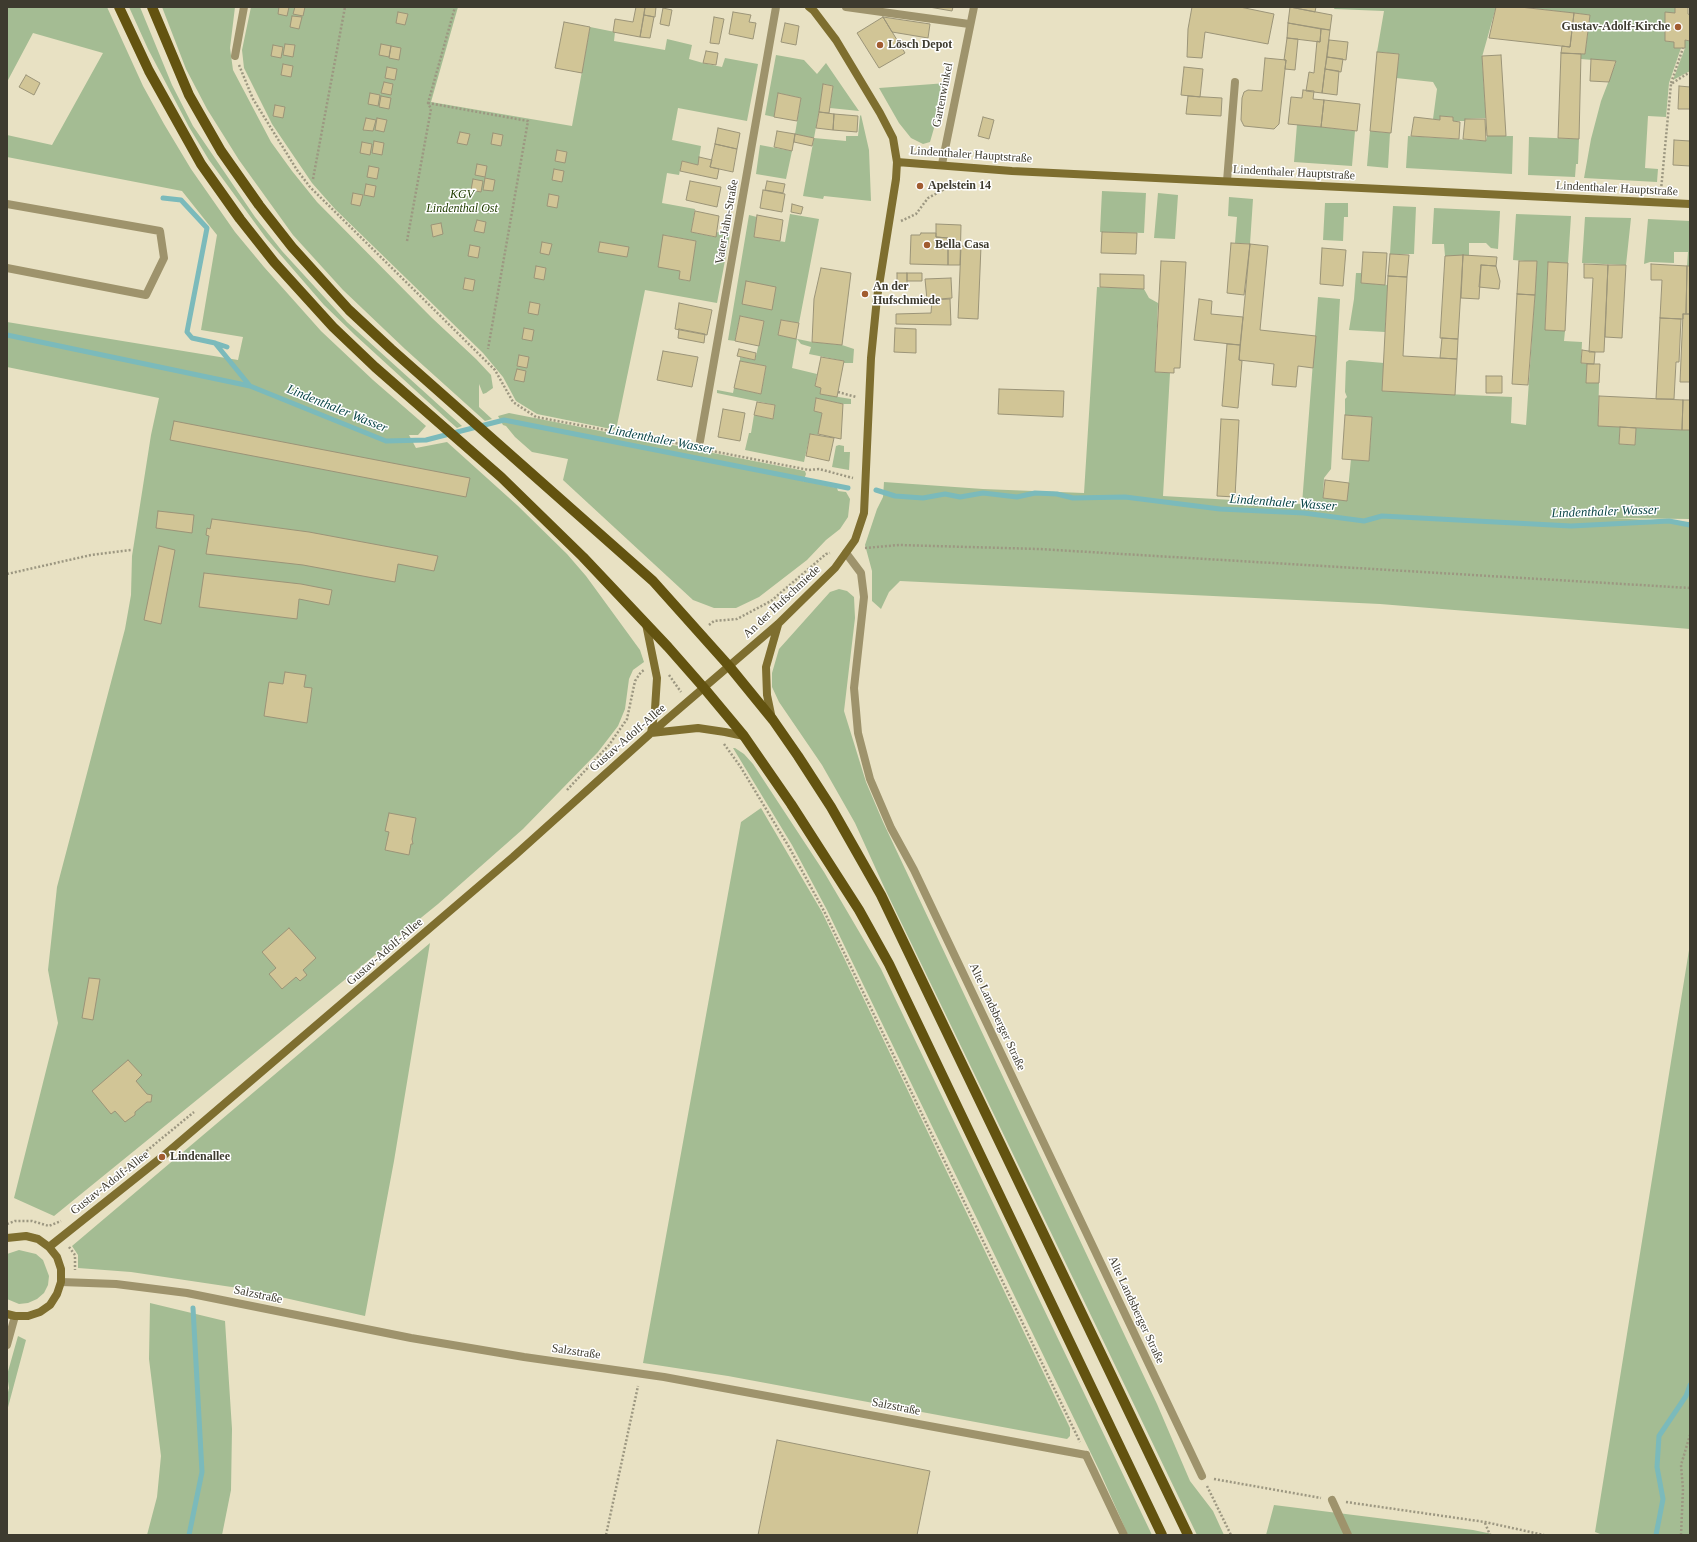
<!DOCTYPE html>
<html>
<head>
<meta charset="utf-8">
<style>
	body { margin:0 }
	#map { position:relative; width:1697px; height:1542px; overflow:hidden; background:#e8e1c3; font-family:"Times New Roman",serif }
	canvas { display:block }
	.frame { position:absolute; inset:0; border:8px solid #3e3b2f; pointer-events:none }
</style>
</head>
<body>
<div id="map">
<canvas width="1697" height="1542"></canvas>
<div class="frame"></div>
</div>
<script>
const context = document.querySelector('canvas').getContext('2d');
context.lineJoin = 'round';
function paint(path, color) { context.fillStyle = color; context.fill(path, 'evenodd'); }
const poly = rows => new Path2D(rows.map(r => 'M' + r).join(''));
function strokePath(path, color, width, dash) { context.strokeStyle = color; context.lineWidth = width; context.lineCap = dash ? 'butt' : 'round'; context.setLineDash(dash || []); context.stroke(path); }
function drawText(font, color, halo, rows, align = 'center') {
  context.font = font + ' "Times New Roman",serif'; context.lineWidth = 3; context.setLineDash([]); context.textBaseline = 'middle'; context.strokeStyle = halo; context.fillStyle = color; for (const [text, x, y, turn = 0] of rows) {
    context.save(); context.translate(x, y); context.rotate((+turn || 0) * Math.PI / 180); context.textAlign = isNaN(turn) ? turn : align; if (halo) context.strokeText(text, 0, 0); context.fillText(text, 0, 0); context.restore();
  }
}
paint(poly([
	[7,7,107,7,143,86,164,124,191,169,235,232,264,267,321,331,373,380,426,426,418,435,409,435,416,448,447,442,518,506,567,554,586,576,640,650,644,662,633,670,629,679,625,709,618,726,598,752,523,829,438,904,54,1216,14,1198,58,1023,48,970,57,887,125,629,131,595,132,556,151,435,159,398,7,367,7,322,238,360,243,337,201,330,217,235,182,191,7,157,7,135,52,145,103,53,33,33,7,82],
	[129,7,140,7,172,85,193,126,255,217,282,251,347,322,462,426,457,428,449,421,355,335,324,305,266,238,209,160,189,127,148,49],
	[162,7,235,7,230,48,233,70,271,142,292,171,317,202,432,318,476,359,491,375,493,388,486,393,483,394,479,384,479,407,492,419,485,421,405,349,343,290,293,235,239,160,207,109,186,69],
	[251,7,458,7,431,102,572,126,590,27,615,32,614,41,665,50,667,39,692,45,689,59,703,63,722,67,725,58,758,64,747,121,678,108,672,140,701,146,698,165,682,161,679,175,667,173,662,203,695,209,691,232,715,237,716,232,730,234,717,303,645,290,616,430,537,414,516,401,503,377,483,353,335,209,312,183,272,124,244,68,242,50],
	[664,235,696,241,689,281,679,279,680,271],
	[1335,7,1496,7,1482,57,1486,118,1465,119,1465,121,1453,121,1453,117,1440,116,1440,120,1433,119,1437,89,1433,82,1396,78,1399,54,1377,52,1384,11,1334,9],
	[1520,7,1675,7,1675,13,1665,13,1665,41,1674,42,1674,48,1681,48,1669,83,1666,117,1648,116,1645,168,1658,169,1657,182,1584,178,1591,139,1601,101,1616,62,1581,59,1581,54,1585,54,1590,15],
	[1685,40,1690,41,1690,71,1673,80,1685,48],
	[776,55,804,60,817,74,826,63,850,98,859,111,830,108,833,86,824,84,814,138,846,141,846,136,858,136,860,116,861,115,869,150,871,201,824,196,823,199,803,196,814,138,795,134,801,98,778,93,774,117,765,115],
	[947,83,930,142,923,144,911,138,899,123,879,88],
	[1297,124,1355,131,1352,166,1294,162],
	[1370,131,1390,133,1388,168,1367,166],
	[1408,136,1486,141,1487,136,1513,136,1512,174,1406,168],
	[1529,137,1579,139,1578,164,1576,164,1575,177,1528,175],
	[760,145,792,151,786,179,756,174],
	[1102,191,1146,193,1144,233,1100,232],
	[1158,193,1178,195,1175,239,1154,238],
	[1229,197,1253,199,1250,244,1235,243,1237,217,1228,216],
	[1325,203,1348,203,1348,217,1344,217,1343,241,1323,240],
	[1393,206,1416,207,1414,254,1390,254],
	[1434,208,1500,211,1498,249,1491,248,1486,243,1469,243,1469,256,1445,256,1444,244,1432,244],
	[790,214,819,219,799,323,781,320,778,335,812,342,842,345,854,349,853,363,844,363,844,361,809,354,811,347,801,344,797,339,792,368,817,374,815,386,821,388,820,394,851,399,851,404,843,404,816,398,814,411,822,413,818,435,810,434,804,462,745,450,749,433,751,433,754,415,773,419,775,405,717,393,717,390,733,393,734,388,761,394,766,366,740,361,740,357,755,360,764,321,740,316,735,341,728,340,749,215,757,217,754,237,785,242],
	[1516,214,1571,216,1568,263,1548,262,1545,329,1565,331,1564,341,1582,342,1581,363,1587,364,1586,382,1599,383,1598,425,1620,427,1619,444,1635,445,1636,428,1690,430,1690,519,1610,518,1690,522,1690,629,1380,604,900,581,889,592,881,609,872,601,872,571,865,545,877,509,883,497,884,482,983,489,1084,493,1097,287,1144,289,1149,298,1158,303,1155,372,1170,373,1163,496,1302,504,1318,297,1340,299,1331,469,1324,478,1323,498,1347,500,1351,459,1369,461,1372,417,1345,415,1345,399,1347,397,1345,392,1346,362,1349,360,1384,363,1382,391,1512,397,1511,423,1526,425,1537,262,1513,260],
	[1585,217,1631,218,1626,265,1582,263],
	[1648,219,1690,221,1690,266,1687,266,1688,252,1674,252,1674,263,1650,262,1644,264],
	[1356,273,1361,273,1361,283,1388,285,1385,332,1349,330,1354,299],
	[509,413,805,471,806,474,803,482,804,481,837,488,838,491,846,492,850,499,848,517,840,529,826,540,807,560,759,597,736,608,714,608,693,600,563,480,568,459,532,452,515,437,506,426,503,425,498,416],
	[839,445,844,446,844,452,850,452,849,470,832,467,836,446],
	[839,589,847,591,854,597,855,618,844,711,866,782,883,822,1157,1404,1190,1481,1213,1511,1224,1535,1197,1535,885,889,855,823,822,765,779,702,772,687,772,673,779,649,830,592],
	[733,748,735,748,744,754,753,764,824,872,881,969,1152,1535,1128,1535,1100,1472,827,910,792,845],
	[761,808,822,912,1070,1428,1070,1436,1067,1439,728,1376,643,1363,741,822],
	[430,943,394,1161,365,1316,245,1289,131,1272,78,1268,78,1255,72,1246],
	[1690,944,1690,1535,1603,1535,1595,1532],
	[19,1250,36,1254,43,1260,49,1276,48,1285,44,1293,37,1299,28,1303,19,1304,7,1299,7,1254],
	[150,1303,225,1321,232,1429,231,1490,222,1535,147,1535,157,1497,161,1456,149,1359],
	[18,1336,26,1340,7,1411,7,1396,9,1388,7,1375],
	[1274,1505,1473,1530,1497,1535,1266,1535]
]), '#a4bc93');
strokePath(poly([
	[163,198,181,200,207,228,187,332,192,338,215,343,250,386],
	[7,335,250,386,386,441,426,440,504,420,848,488],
	[215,343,227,347],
	[876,490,895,496,923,498,945,494,960,497,983,493,1017,497,1035,493,1057,494,1073,498,1125,497,1220,509,1304,513,1364,521,1382,516,1571,526,1669,521,1690,525],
	[189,1535,202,1472,193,1308],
	[1656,1535,1663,1499,1657,1467,1659,1436,1686,1396,1690,1385]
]), '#7bbabb', 5);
const building = poly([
	[279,7,289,7,287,16,278,14,279,7],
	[295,7,305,7,303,16,293,14,295,7],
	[636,7,645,7,640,37,613,32,615,19,633,22,636,7],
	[645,7,656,7,655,17,644,15,645,7],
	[929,7,953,7,952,11,929,7],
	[1192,7,1240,7,1274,14,1268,44,1205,32,1202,58,1187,57,1188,29,1192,7],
	[1290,7,1332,15,1330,30,1288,23,1290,7],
	[1290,7,1316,7,1315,12,1290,7],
	[1496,7,1520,7,1574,13,1570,47,1489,38,1496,7],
	[1675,7,1688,7,1688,14,1690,15,1690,41,1685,40,1685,48,1674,48,1674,42,1665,41,1665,12,1675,13,1675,7],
	[663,8,672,10,669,26,660,24,663,8],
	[398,12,408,14,405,25,396,23,398,12],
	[733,12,751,15,749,22,756,23,753,39,729,34,733,12],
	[1574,13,1590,15,1585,54,1561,53,1562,46,1570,47,1574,13],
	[644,15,654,17,650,38,640,37,644,15],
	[292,16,302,17,299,29,290,27,292,16],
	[714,17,724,19,719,44,710,43,714,17],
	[883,17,905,53,879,68,857,33,883,17],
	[883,17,930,24,928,38,892,32,883,17],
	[564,22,590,27,582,73,555,68,564,22],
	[785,23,799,26,796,45,781,42,785,23],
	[1288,23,1321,29,1320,42,1287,38,1288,23],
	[1321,29,1330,30,1322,93,1306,91,1309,72,1314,73,1317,41,1320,42,1321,29],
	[1287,38,1298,39,1295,70,1285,69,1286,60,1284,60,1287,38],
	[1329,40,1348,42,1346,60,1327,57,1329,40],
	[285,44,295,45,293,57,283,55,285,44],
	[381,44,391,46,389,57,379,55,381,44],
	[273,45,283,47,281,58,271,56,273,45],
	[391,46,401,48,399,60,389,58,391,46],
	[706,51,718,53,716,65,703,63,706,51],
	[1377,52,1399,54,1391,133,1370,131,1377,52],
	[1561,53,1581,54,1579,139,1558,138,1561,53],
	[1501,55,1506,136,1487,136,1482,56,1501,55],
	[1327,57,1343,59,1341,72,1325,69,1327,57],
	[1265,58,1286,60,1279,124,1274,129,1244,126,1241,120,1242,98,1244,92,1248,90,1262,91,1265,58],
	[1591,59,1616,61,1609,82,1590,81,1591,59],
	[283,64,293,66,291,77,281,75,283,64],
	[387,67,397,69,395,80,385,78,387,67],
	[1184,67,1203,69,1200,97,1181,95,1184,67],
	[1325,69,1339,71,1337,95,1322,93,1325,69],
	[26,75,40,83,34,95,19,87,26,75],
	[384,82,393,84,391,95,381,93,384,82],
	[823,84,833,86,829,113,819,112,823,84],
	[1679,86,1690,87,1690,109,1678,109,1679,86],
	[1303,90,1314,91,1313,99,1324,100,1321,127,1288,124,1291,97,1302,98,1303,90],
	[370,93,380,95,378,106,368,104,370,93],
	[778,93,801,98,797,121,774,117,778,93],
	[381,96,391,98,389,109,379,107,381,96],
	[1188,96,1222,98,1221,116,1186,114,1188,96],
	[1324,100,1360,104,1357,131,1321,127,1324,100],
	[275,105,285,107,283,118,273,116,275,105],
	[819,112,834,114,833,130,816,128,819,112],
	[834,114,858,116,857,132,833,130,834,114],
	[1440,116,1453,117,1453,121,1460,122,1459,139,1411,136,1414,117,1440,120,1440,116],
	[983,117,994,120,989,139,978,136,983,117],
	[366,118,376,120,373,131,363,130,366,118],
	[377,118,387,120,384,132,375,130,377,118],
	[1465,119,1485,119,1486,141,1463,139,1465,119],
	[718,128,740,133,737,149,715,144,718,128],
	[777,131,795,134,792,151,774,147,777,131],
	[460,132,470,134,467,145,457,143,460,132],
	[493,133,503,135,501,146,491,144,493,133],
	[795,134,814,138,812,146,794,142,795,134],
	[1674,140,1690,141,1690,166,1673,165,1674,140],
	[374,141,384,143,382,155,372,153,374,141],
	[362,142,372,144,370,155,360,153,362,142],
	[715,144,737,149,733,172,710,167,715,144],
	[557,150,567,152,565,163,555,161,557,150],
	[699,157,712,160,710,167,719,169,717,179,680,171,682,161,698,165,699,157],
	[477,164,487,166,485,177,475,175,477,164],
	[369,166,379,168,377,179,367,177,369,166],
	[554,169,564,171,562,182,552,180,554,169],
	[485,178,495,180,493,191,483,190,485,178],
	[473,179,483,181,481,192,471,190,473,179],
	[690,181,721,187,717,207,686,200,690,181],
	[767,181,785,184,783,193,765,190,767,181],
	[366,184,376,186,374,197,364,195,366,184],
	[763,190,785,194,782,212,760,208,763,190],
	[353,193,363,195,360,206,351,204,353,193],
	[549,194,559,196,557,208,547,206,549,194],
	[792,204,803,207,801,214,791,212,792,204],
	[695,211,719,216,716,237,691,232,695,211],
	[757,215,783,220,780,241,754,237,757,215],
	[477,220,486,222,484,233,474,231,477,220],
	[441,223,443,234,433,237,431,225,441,223],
	[936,224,961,225,960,265,948,265,948,238,936,237,936,224],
	[1102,232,1137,233,1136,254,1101,253,1102,232],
	[921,233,936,233,936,237,948,238,948,265,910,264,911,235,920,235,921,233],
	[663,235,696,241,690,281,679,279,680,271,658,267,663,235],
	[542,242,552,244,549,255,540,253,542,242],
	[600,242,629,247,627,257,598,252,600,242],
	[1231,243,1250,244,1244,295,1227,293,1231,243],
	[1250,244,1268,246,1260,330,1316,336,1313,368,1298,366,1296,387,1272,385,1274,364,1239,360,1250,244],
	[470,245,480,247,478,258,468,256,470,245],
	[961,246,981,246,978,319,958,318,961,246],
	[1322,248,1346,250,1343,286,1320,284,1322,248],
	[1363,252,1387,253,1385,285,1361,283,1363,252],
	[1390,254,1409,255,1407,277,1388,276,1390,254],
	[1463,255,1497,257,1496,266,1481,265,1479,299,1461,298,1463,255],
	[1463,255,1458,339,1440,338,1445,256,1463,255],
	[1161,261,1186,262,1180,368,1174,368,1174,373,1155,372,1161,261],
	[1519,261,1537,261,1535,295,1517,294,1519,261],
	[1548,262,1568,263,1565,331,1545,330,1548,262],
	[1584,264,1608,265,1604,352,1589,352,1593,278,1584,278,1584,264],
	[1651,264,1687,266,1686,314,1683,314,1683,319,1660,318,1662,280,1651,280,1651,264],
	[1481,265,1496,266,1500,281,1499,289,1479,287,1481,265],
	[1608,265,1626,265,1622,338,1605,337,1608,265],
	[536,266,546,268,544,280,534,278,536,266],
	[1687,266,1690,266,1690,314,1686,314,1687,266],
	[821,268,851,273,842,345,812,342,814,299,821,268],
	[897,273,907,273,907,285,897,284,897,273],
	[907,273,922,273,922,281,907,281,907,273],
	[1100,274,1144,275,1144,289,1100,287,1100,274],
	[1388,276,1407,277,1403,356,1457,359,1455,395,1382,391,1388,276],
	[465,278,475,280,473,291,463,289,465,278],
	[951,278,952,298,927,300,925,279,951,278],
	[746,281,776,287,772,310,742,304,746,281],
	[1517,294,1535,295,1528,385,1512,384,1517,294],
	[950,299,951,325,896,324,896,314,931,313,932,300,950,299],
	[1199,299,1212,301,1211,314,1243,317,1240,345,1194,340,1199,299],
	[530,302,540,304,538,315,528,313,530,302],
	[679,303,712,310,707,335,675,329,679,303],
	[1683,314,1690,314,1690,382,1680,382,1683,314],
	[740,316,764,321,759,346,735,341,740,316],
	[1660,318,1681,319,1679,362,1676,362,1674,399,1656,399,1660,318],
	[781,320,799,323,796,339,778,335,781,320],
	[524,328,534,330,532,341,522,339,524,328],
	[895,328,916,329,916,353,894,352,895,328],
	[679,329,705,334,704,343,678,338,679,329],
	[1442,338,1458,339,1457,359,1440,358,1442,338],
	[1227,344,1240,345,1239,360,1242,361,1238,408,1222,406,1227,344],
	[739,349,756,353,755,360,737,356,739,349],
	[1582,350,1595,352,1594,364,1581,363,1582,350],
	[663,351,698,357,692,387,657,380,663,351],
	[519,355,529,357,527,368,517,366,519,355],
	[821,357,844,361,837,397,820,394,821,388,815,386,821,357],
	[740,361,766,366,761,394,734,388,740,361],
	[1587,364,1600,364,1599,383,1586,383,1587,364],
	[517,369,526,371,524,382,514,380,517,369],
	[1486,376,1502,376,1502,393,1486,393,1486,376],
	[999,389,1064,391,1063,417,998,414,999,389],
	[1599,396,1683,400,1682,430,1598,426,1599,396],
	[816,398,843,404,841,439,818,434,822,413,814,411,816,398],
	[1683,400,1690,400,1690,430,1682,430,1683,400],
	[757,402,775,405,773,419,754,415,757,402],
	[723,409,745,413,740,441,718,437,723,409],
	[1345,415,1372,417,1369,461,1342,459,1345,415],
	[1221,419,1239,420,1235,497,1217,496,1221,419],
	[174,421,470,478,466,497,170,440,174,421],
	[1620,427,1636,428,1635,445,1619,444,1620,427],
	[810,434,834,438,829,461,806,456,810,434],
	[1325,480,1349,483,1347,501,1323,498,1325,480],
	[158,511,194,515,192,533,156,528,158,511],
	[212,519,309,532,438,556,434,571,398,564,395,582,303,565,206,554,209,536,206,535,207,528,210,529,212,519],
	[159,546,175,550,161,624,144,620,159,546],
	[204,573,301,584,332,590,329,605,299,599,297,619,199,607,204,573],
	[285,672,306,675,304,687,312,688,307,723,264,716,269,682,283,684,285,672],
	[389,813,416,818,412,839,413,844,411,844,409,855,385,850,389,832,385,831,389,813],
	[289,928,316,958,303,970,307,975,300,981,296,977,282,989,269,974,276,968,262,952,289,928],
	[89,978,100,979,93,1020,82,1018,89,978],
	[128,1060,142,1075,136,1081,147,1094,152,1095,151,1102,147,1102,135,1112,135,1115,125,1122,115,1111,111,1114,92,1091,128,1060],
	[777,1440,930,1471,917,1535,758,1535,777,1440]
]);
paint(building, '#d1c596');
strokePath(building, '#9b9478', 1);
strokePath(poly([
	[239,65,253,99,297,170,310,187,495,370,513,402,536,417,691,446],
	[1671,83,1683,48],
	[428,103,528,121,488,349],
	[313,179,345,7],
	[1661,190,1671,84,1690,72],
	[901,221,916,214,928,198,943,190,951,178],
	[407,241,431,109,428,103,455,7],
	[838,392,856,397],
	[707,450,809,470,819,469,853,478],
	[865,548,899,545,1039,549,1690,588],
	[7,574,91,555,131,550],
	[709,625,714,621,737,619,771,601,826,554,830,553],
	[669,675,681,692],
	[724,744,740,766,789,847,824,911,1080,1442],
	[567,790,609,745,627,719,635,681,641,672,644,670],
	[100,1189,194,1112],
	[7,1224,15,1221,32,1221,49,1226,61,1221],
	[69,1247,75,1255,75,1270],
	[1214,1479,1321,1498],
	[1207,1486,1231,1535],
	[1346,1502,1485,1522,1544,1535],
	[1485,1523,1490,1535],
	[606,1535,638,1386],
	[1681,1535,1683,1489,1681,1465,1690,1435]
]), '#9c9781', 2.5, [2, 2]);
strokePath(poly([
	[235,56,244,7],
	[1227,181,1235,82],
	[7,204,160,231,164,258,146,295,7,268],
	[1086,1455,1124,1535],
	[1332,1500,1348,1535]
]), '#9e936c', 8);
strokePath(poly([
	[846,7,969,24],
	[942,164,974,7],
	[700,441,776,7],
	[846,553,861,573,864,597,854,688,858,733,870,779,891,828,914,870,1202,1476],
	[61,1282,116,1284,187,1293,411,1338,524,1357,664,1377,1086,1455],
	[7,1345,15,1316]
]), '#9e936c', 8);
strokePath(poly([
	[897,162,1012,171,1690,204],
	[646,624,657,678,655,709,651,733],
	[772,719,767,695,766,667,778,625],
	[651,733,698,728,725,732,744,736],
	[7,1238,26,1236,38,1239,49,1247,57,1257,61,1269,61,1282,57,1294,50,1305,40,1312,28,1316,15,1316,7,1314],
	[49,1247,162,1157,513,857,651,733,778,624,835,568,855,540,864,513,871,358,877,298,896,179,897,162,893,138,880,113,836,40,814,11,809,7]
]), '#7e6e2f', 8);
strokePath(poly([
	[119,7,149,71,201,164,240,219,274,262,333,327,375,367,501,477,583,557,668,647,704,688,744,736,791,804,859,910,889,964,1162,1535],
	[152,7,189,95,221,151,259,205,292,247,349,310,391,349,653,581,729,666,773,720,798,756,831,807,881,895,1188,1535]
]), '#635310', 10);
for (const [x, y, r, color] of [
	[1678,27,4,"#a15c30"],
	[880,45,4,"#a15c30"],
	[920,186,4,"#a15c30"],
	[927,245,4,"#a15c30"],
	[865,294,4,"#a15c30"],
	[162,1157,4,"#a15c30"]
]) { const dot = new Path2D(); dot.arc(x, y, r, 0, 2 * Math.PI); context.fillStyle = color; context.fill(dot); strokePath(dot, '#fff', 1.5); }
drawText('bold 12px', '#3e3b2f', '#fff', [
	["Gustav-Adolf-Kirche",1670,27,"right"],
	["Lösch Depot",888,45],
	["Apelstein 14",928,186],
	["Bella Casa",935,245],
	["An der",873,287],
	["Hufschmiede",873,301],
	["Lindenallee",170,1157]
], 'left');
drawText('12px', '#3e3b2f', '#fff', [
	["Gartenwinkel",943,95,-79],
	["Lindenthaler Hauptstraße",971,155,4],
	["Lindenthaler Hauptstraße",1294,173,3],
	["Lindenthaler Hauptstraße",1617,189,3],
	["Vater-Jahn-Straße",727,222,-80],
	["An der Hufschmiede",782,602,-43],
	["Gustav-Adolf-Allee",628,738,-41],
	["Gustav-Adolf-Allee",385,952,-41],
	["Alte Landsberger Straße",997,1017,65],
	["Gustav-Adolf-Allee",110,1183,-38],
	["Salzstraße",258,1295,12],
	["Alte Landsberger Straße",1136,1310,65],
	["Salzstraße",576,1352,8],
	["Salzstraße",896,1407,11]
]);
drawText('italic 12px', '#203d00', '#fff', [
	["KGV",462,195],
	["Lindenthal Ost",462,209]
]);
drawText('italic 13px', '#0d4749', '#fff', [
	["Lindenthaler Wasser",337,409,22],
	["Lindenthaler Wasser",661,440,11],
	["Lindenthaler Wasser",1283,503,4],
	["Lindenthaler Wasser",1605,512,-2]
]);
</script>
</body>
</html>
